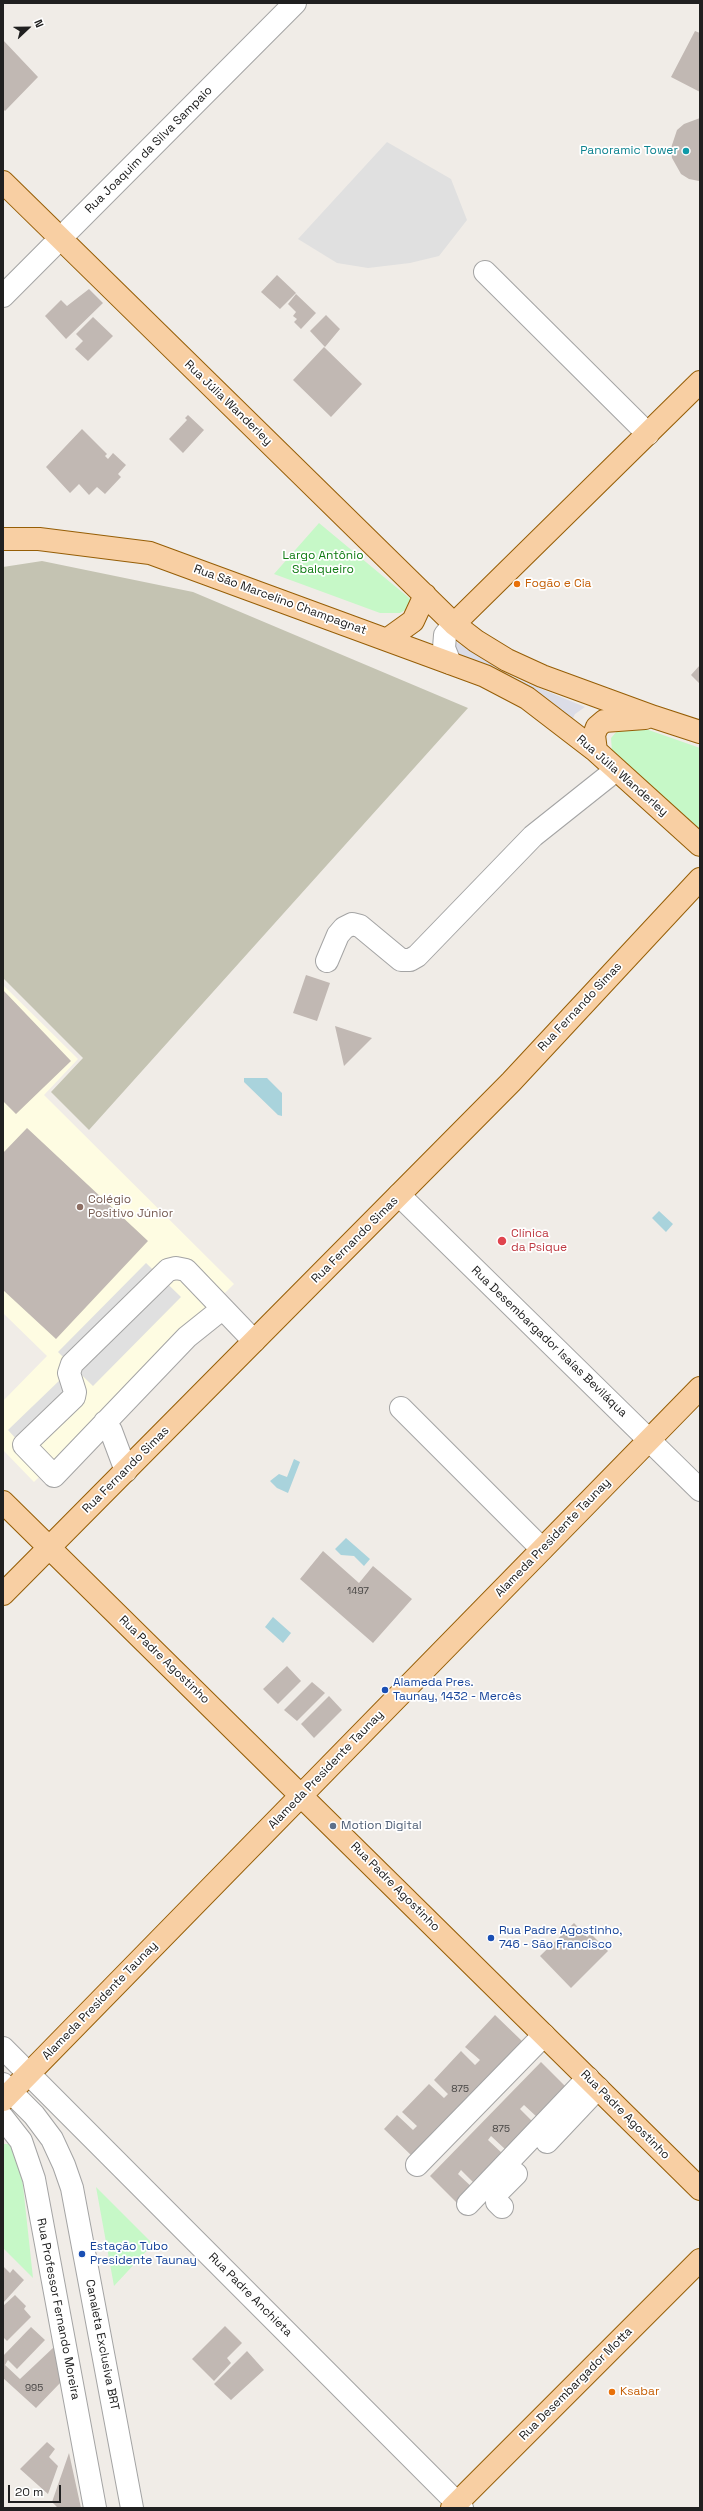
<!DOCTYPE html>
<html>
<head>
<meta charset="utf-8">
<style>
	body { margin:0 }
	#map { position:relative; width:703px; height:2511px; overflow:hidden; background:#f0ece7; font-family:"Space Grotesk",sans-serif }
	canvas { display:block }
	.frame { position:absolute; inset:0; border:4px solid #202020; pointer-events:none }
	.north { position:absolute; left:8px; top:8px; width:40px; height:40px; -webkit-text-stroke:3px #fff; paint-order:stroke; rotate:68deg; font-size:11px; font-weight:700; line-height:16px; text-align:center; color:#202020 }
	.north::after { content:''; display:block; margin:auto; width:14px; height:18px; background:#202020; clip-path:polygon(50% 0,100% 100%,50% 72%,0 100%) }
	.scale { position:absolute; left:8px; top:2485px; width:53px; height:18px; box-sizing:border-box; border:2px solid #202020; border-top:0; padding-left:5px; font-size:12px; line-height:14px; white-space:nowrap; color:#202020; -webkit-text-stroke:3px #fff; paint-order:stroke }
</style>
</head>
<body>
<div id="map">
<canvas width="703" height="2511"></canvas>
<div class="frame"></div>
<div class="north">N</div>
<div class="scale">20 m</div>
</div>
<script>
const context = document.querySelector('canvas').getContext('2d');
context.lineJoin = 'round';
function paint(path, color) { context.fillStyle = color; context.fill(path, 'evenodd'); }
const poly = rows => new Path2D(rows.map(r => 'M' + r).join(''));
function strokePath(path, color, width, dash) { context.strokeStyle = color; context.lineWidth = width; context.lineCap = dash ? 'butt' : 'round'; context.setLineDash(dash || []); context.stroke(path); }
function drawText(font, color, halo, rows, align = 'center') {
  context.font = font + ' "Space Grotesk",sans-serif'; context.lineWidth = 3.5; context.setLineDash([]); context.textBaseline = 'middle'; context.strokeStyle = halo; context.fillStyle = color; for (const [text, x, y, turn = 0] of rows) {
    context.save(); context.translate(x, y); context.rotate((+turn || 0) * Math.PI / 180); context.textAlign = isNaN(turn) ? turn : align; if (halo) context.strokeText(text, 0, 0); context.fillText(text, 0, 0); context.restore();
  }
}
paint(poly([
	[3,985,78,1059,44,1095,234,1284,34,1482,3,1450,3,1401,47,1356,3,1313]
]), '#fefce2');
paint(poly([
	[42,561,193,592,468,708,89,1130,51,1092,83,1058,3,978,3,567]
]), '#c4c3b2');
paint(poly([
	[319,523,414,602,409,608,400,613,380,613,274,574],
	[643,728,700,748,700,829,612,752,611,738,617,731],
	[3,2144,10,2144,20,2158,33,2278,3,2248],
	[96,2187,153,2244,114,2286]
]), '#c6f8c7');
paint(poly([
	[387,142,451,179,467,220,439,256,410,263,368,268,337,263,298,239],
	[146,1263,181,1297,93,1386,58,1352],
	[61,1379,83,1401,29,1453,8,1430]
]), '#e0e0e0');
paint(poly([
	[451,639,515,678,585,707,575,714,572,720,548,699,535,691,449,651]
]), '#dbdce6');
paint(poly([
	[244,1078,267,1078,282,1093,282,1116,278,1115,244,1082],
	[659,1211,673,1224,666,1232,652,1218],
	[294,1459,300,1462,288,1493,277,1488,270,1481,279,1474,287,1477],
	[346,1538,370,1559,364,1566,354,1556,341,1555,335,1549],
	[273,1617,291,1633,283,1643,265,1627]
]), '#a9d3dc');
paint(poly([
	[695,31,700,33,700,92,671,77],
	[3,40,38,77,5,111,3,109],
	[700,118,700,181,699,181,689,179,681,174,672,158,671,148,677,130,684,124],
	[277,275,296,293,280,309,261,292],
	[89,289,103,303,66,339,45,316,61,300,67,306],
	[296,294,316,313,301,329,294,322,297,319,293,316,296,312,288,304],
	[326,315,340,329,325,347,310,331],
	[93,317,113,336,88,361,75,349,83,341,76,334],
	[324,347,362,384,331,417,293,380],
	[188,415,204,430,183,453,169,439,187,420,185,418],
	[82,429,107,454,105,456,108,459,113,453,126,465,118,474,121,477,105,494,97,487,89,495,79,484,70,493,46,467],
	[700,665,700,684,691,675],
	[306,975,330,983,317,1021,293,1013],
	[3,990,71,1061,16,1114,3,1101],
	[335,1026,372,1038,344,1066],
	[27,1128,148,1241,56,1339,3,1290,3,1153],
	[323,1551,359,1583,373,1566,412,1599,373,1643,300,1579],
	[287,1666,301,1681,278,1704,263,1689],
	[312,1682,325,1693,297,1721,284,1710],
	[329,1696,342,1710,314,1738,301,1724],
	[574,1923,587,1937,591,1934,608,1951,571,1988,540,1956],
	[495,2015,522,2041,413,2157,384,2129,397,2115,413,2130,417,2126,402,2112,429,2084,444,2098,448,2094,434,2080,461,2051,475,2065,480,2060,465,2047],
	[541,2062,567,2088,538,2118,524,2105,520,2109,533,2122,506,2150,491,2136,488,2140,503,2154,474,2183,461,2170,458,2174,475,2190,460,2206,430,2176],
	[3,2266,10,2273,13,2269,24,2280,3,2303],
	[15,2295,26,2306,24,2309,31,2317,7,2341,3,2337,3,2306],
	[225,2326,242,2343,227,2358,231,2363,214,2381,192,2359],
	[31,2327,45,2340,17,2369,8,2360,5,2365,20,2379,54,2347,61,2382,36,2408,3,2378,3,2356],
	[247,2351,264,2370,231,2400,214,2384],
	[47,2442,55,2449,49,2457,58,2466,48,2494,20,2469],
	[69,2453,81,2508,58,2508,52,2502]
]), '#c1b8b3');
const minor = poly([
	[485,272,648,434],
	[3,296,295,3],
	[450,663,444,648,445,635,454,624],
	[327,961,338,935,344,928,352,924,360,926,401,960,410,960,417,956,533,836,616,770],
	[399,1195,700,1490],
	[222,1309,187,1337,54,1476,24,1445,74,1397,75,1392,69,1373,72,1364,168,1270,176,1268,186,1270,254,1341],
	[401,1408,542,1549],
	[105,1422,111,1431,126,1471],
	[3,2048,462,2508],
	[3,2084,34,2115,52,2139,64,2165,72,2188,132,2508],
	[3,2118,21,2141,34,2179,95,2508],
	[547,2142,598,2088],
	[417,2165,544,2035],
	[468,2204,588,2078],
	[502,2207,497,2202,497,2193,516,2174]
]);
const major = poly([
	[3,182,454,624,476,641,507,660,542,676,654,717,700,732],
	[3,539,39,539,150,553,485,676,527,698,596,751,700,845],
	[454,624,700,382],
	[388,639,413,621,425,595],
	[596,751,594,735,597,727,604,721,645,718],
	[3,1502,700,2189],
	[3,1594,511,1082,700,879],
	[3,2100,700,1388],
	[452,2508,700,2260]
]);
strokePath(minor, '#a4a4a4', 24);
strokePath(major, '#965e06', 24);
strokePath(minor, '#fff', 22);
strokePath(major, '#f8cfa3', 22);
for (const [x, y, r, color] of [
	[686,151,4,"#0f9aa8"],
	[517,584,4,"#e8710a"],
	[80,1207,4,"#8d6e63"],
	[502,1241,5,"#e0444e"],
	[385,1690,4,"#1a4fb4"],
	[333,1826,4,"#5c6f8a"],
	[491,1938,4,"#1a4fb4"],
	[82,2254,4,"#1a4fb4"],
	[612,2392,4,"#e8710a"]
]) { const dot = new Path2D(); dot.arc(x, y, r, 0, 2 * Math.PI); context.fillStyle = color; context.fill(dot); strokePath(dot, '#fff', 1.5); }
drawText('10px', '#484645', null, [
	["1497",358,1591],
	["875",460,2089],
	["875",501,2129],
	["995",34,2388]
]);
drawText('12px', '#202020', '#fff', [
	["Rua Joaquim da Silva Sampaio",149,150,-45],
	["Rua Júlia Wanderley",228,403,44],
	["Rua São Marcelino Champagnat",280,600,20],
	["Rua Júlia Wanderley",622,776,41],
	["Rua Fernando Simas",580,1007,-47],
	["Rua Fernando Simas",355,1240,-45],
	["Rua Desembargador Isaías Beviláqua",549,1342,44],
	["Rua Fernando Simas",126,1470,-45],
	["Alameda Presidente Taunay",553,1538,-46],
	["Rua Padre Agostinho",164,1660,44],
	["Alameda Presidente Taunay",326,1770,-46],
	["Rua Padre Agostinho",395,1887,45],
	["Alameda Presidente Taunay",100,2001,-46],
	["Rua Padre Agostinho",625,2115,45],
	["Rua Padre Anchieta",250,2295,45],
	["Rua Professor Fernando Moreira",58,2309,79],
	["Canaleta Exclusiva BRT",102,2345,79],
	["Rua Desembargador Motta",576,2384,-45]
]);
drawText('12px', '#0d838f', '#fff', [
	["Panoramic Tower",678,151]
], 'right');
drawText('12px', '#107c13', '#fff', [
	["Largo Antônio",323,556],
	["Sbalqueiro",323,570]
]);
drawText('12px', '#c56008', '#fff', [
	["Fogão e Cia",525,584],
	["Ksabar",620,2392]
], 'left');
drawText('12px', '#785e54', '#fff', [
	["Colégio",88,1200],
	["Positivo Júnior",88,1214]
], 'left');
drawText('12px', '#be3a42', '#fff', [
	["Clínica",511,1234],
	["da Psique",511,1248]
], 'left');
drawText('12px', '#164399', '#fff', [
	["Alameda Pres.",393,1683],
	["Taunay, 1432 - Mercês",393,1697],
	["Rua Padre Agostinho,",499,1931],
	["746 - São Francisco",499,1945],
	["Estação Tubo",90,2247],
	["Presidente Taunay",90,2261]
], 'left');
drawText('12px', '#4e5e75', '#fff', [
	["Motion Digital",341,1826]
], 'left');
</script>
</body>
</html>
